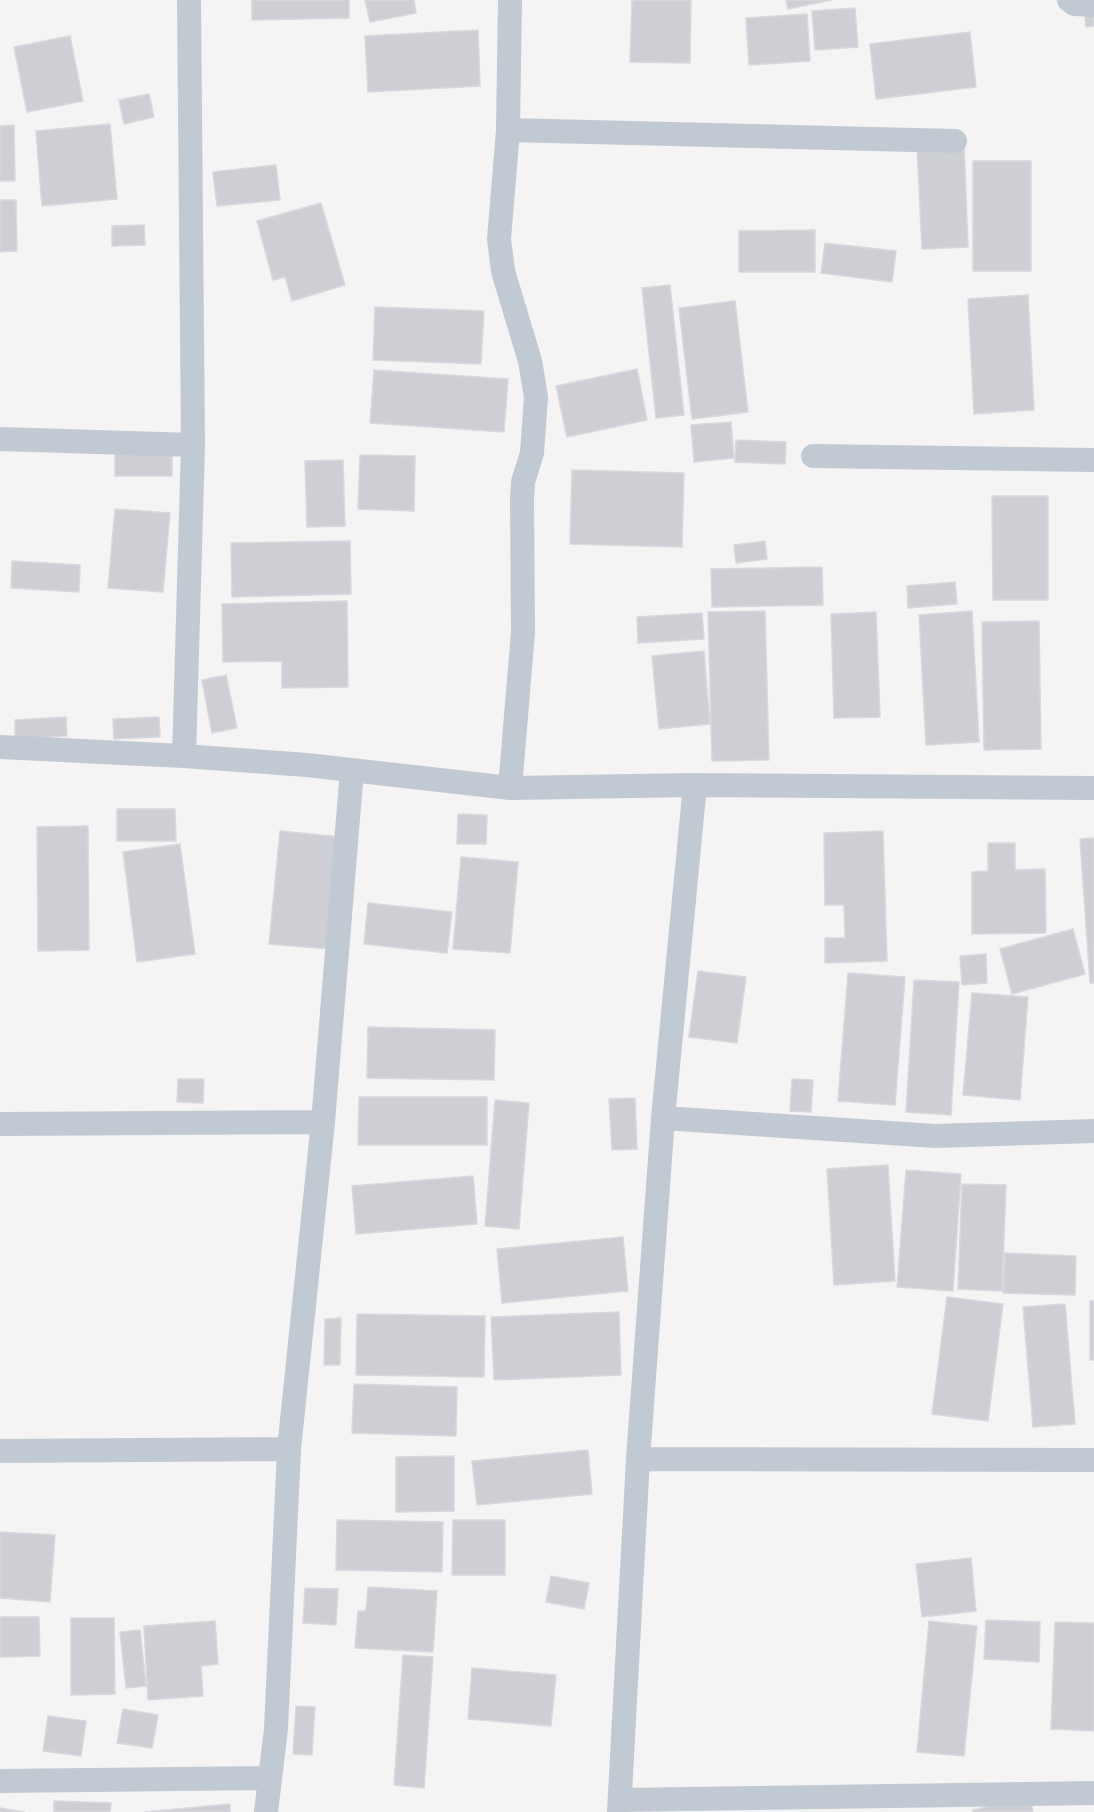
<!DOCTYPE html>
<html>
<head>
<meta charset="utf-8">
<style>
	body { margin:0 }
	canvas { display:block; background:#f5f3f3 }
</style>
</head>
<body>
<canvas width="1094" height="1812"></canvas>
<script>
const context = document.querySelector('canvas').getContext('2d');
context.lineJoin = 'round';
function paint(path, color) { context.fillStyle = color; context.fill(path, 'evenodd'); }
const poly = rows => new Path2D(rows.map(r => 'M' + r).join(''));
function strokePath(path, color, width, dash) { context.strokeStyle = color; context.lineWidth = width; context.lineCap = dash ? 'butt' : 'round'; context.setLineDash(dash || []); context.stroke(path); }
const building = poly([
	[252,0,349,0,349,18,252,20,252,0],
	[365,0,414,0,416,13,370,22,365,0],
	[632,0,691,0,690,63,630,62,632,0],
	[786,0,831,0,788,9,786,0],
	[1094,6,1094,26,1086,27,1084,7,1094,6],
	[855,8,858,47,815,50,812,11,855,8],
	[807,14,810,61,749,65,746,18,807,14],
	[478,30,480,86,368,92,365,36,478,30],
	[970,32,976,87,876,99,870,44,970,32],
	[70,36,83,101,27,112,14,47,70,36],
	[149,94,154,117,124,124,119,100,149,94],
	[110,124,117,199,42,206,36,131,110,124],
	[14,125,15,181,0,181,0,126,14,125],
	[964,144,968,247,922,249,917,146,964,144],
	[973,161,1031,161,1031,271,973,271,973,161],
	[276,165,280,200,217,206,213,172,276,165],
	[0,200,16,200,17,251,0,252,0,200],
	[321,203,345,285,292,301,285,277,273,280,257,221,321,203],
	[144,225,145,245,112,246,112,226,144,225],
	[815,230,815,272,739,272,739,231,815,230],
	[825,243,896,251,892,282,821,273,825,243],
	[670,285,684,415,656,418,642,288,670,285],
	[1028,295,1034,410,974,414,968,299,1028,295],
	[735,301,748,412,692,419,679,308,735,301],
	[375,307,484,311,481,364,373,360,375,307],
	[637,369,647,420,567,437,556,386,637,369],
	[374,370,508,379,504,432,370,423,374,370],
	[731,422,734,458,694,462,691,425,731,422],
	[736,440,786,442,785,464,735,462,736,440],
	[115,449,172,450,172,476,115,476,115,449],
	[360,455,415,456,414,511,358,509,360,455],
	[343,460,345,526,307,527,305,461,343,460],
	[572,470,684,473,682,547,570,544,572,470],
	[992,496,1048,496,1048,600,993,600,992,496],
	[115,509,170,513,163,592,108,588,115,509],
	[350,541,351,594,232,597,231,543,350,541],
	[765,541,767,559,736,563,734,545,765,541],
	[12,561,80,565,79,592,11,588,12,561],
	[822,567,823,605,712,607,711,569,822,567],
	[955,582,957,604,908,608,907,586,955,582],
	[347,601,348,687,282,688,282,661,223,662,222,604,347,601],
	[765,611,769,760,712,761,708,612,765,611],
	[972,611,979,742,926,745,919,615,972,611],
	[876,612,880,717,834,718,831,614,876,612],
	[702,613,704,639,638,643,637,617,702,613],
	[1039,621,1041,749,984,750,982,622,1039,621],
	[704,651,710,724,659,729,652,656,704,651],
	[226,675,237,728,212,733,202,680,226,675],
	[66,717,67,736,15,739,15,720,66,717],
	[159,717,160,737,114,739,113,719,159,717],
	[117,809,175,809,176,841,117,841,117,809],
	[458,814,487,815,486,844,457,844,458,814],
	[88,826,89,950,38,951,37,827,88,826],
	[280,831,341,837,330,949,269,944,280,831],
	[883,831,887,961,825,963,825,938,845,938,844,905,825,905,824,833,883,831],
	[1094,838,1094,983,1090,983,1080,839,1094,838],
	[988,843,1015,843,1015,870,1045,869,1046,933,972,934,972,872,988,871,988,843],
	[180,844,195,954,137,962,123,852,180,844],
	[461,857,518,862,510,953,453,949,461,857],
	[368,903,452,912,447,953,364,944,368,903],
	[1073,929,1085,974,1012,994,1000,949,1073,929],
	[986,954,987,983,962,985,960,956,986,954],
	[698,971,746,977,737,1043,689,1037,698,971],
	[848,973,905,977,895,1105,838,1101,848,973],
	[914,980,959,982,951,1115,906,1112,914,980],
	[972,993,1028,997,1020,1100,963,1095,972,993],
	[368,1027,495,1030,494,1080,367,1078,368,1027],
	[178,1079,204,1079,203,1103,177,1102,178,1079],
	[792,1079,813,1080,811,1112,790,1111,792,1079],
	[359,1097,487,1097,487,1145,358,1145,359,1097],
	[635,1098,637,1149,612,1150,609,1099,635,1098],
	[495,1100,529,1103,519,1229,485,1226,495,1100],
	[888,1165,895,1281,834,1285,827,1169,888,1165],
	[906,1170,961,1174,953,1291,897,1287,906,1170],
	[473,1176,477,1224,356,1234,352,1186,473,1176],
	[962,1184,1006,1185,1002,1291,958,1289,962,1184],
	[623,1237,628,1291,502,1303,497,1249,623,1237],
	[1005,1253,1076,1256,1075,1295,1003,1293,1005,1253],
	[947,1297,1003,1304,988,1421,932,1414,947,1297],
	[1090,1301,1094,1301,1094,1360,1090,1360,1090,1301],
	[1065,1304,1075,1424,1033,1427,1023,1307,1065,1304],
	[619,1312,621,1375,494,1380,491,1317,619,1312],
	[357,1314,485,1316,484,1377,356,1375,357,1314],
	[341,1318,340,1365,324,1365,325,1319,341,1318],
	[354,1384,457,1387,456,1436,352,1433,354,1384],
	[588,1450,592,1494,477,1505,472,1461,588,1450],
	[454,1456,454,1511,396,1512,396,1457,454,1456],
	[337,1520,443,1522,442,1572,336,1570,337,1520],
	[453,1520,505,1520,505,1575,452,1575,453,1520],
	[0,1532,55,1535,50,1602,0,1598,0,1532],
	[971,1558,976,1611,922,1617,916,1564,971,1558],
	[551,1576,589,1583,584,1609,546,1602,551,1576],
	[368,1587,437,1591,433,1652,355,1648,358,1611,366,1611,368,1587],
	[305,1588,338,1589,336,1625,303,1623,305,1588],
	[0,1617,39,1617,40,1656,0,1657,0,1617],
	[71,1618,114,1618,115,1694,71,1695,71,1618],
	[986,1620,1040,1622,1039,1662,984,1659,986,1620],
	[215,1621,218,1664,201,1666,203,1696,148,1700,144,1626,215,1621],
	[929,1621,977,1626,964,1756,917,1752,929,1621],
	[1055,1622,1094,1623,1094,1731,1051,1729,1055,1622],
	[140,1630,146,1686,126,1688,120,1632,140,1630],
	[403,1655,433,1657,424,1788,394,1785,403,1655],
	[472,1668,556,1675,551,1726,468,1719,472,1668],
	[296,1706,315,1707,312,1755,293,1754,296,1706],
	[123,1709,158,1715,152,1748,117,1743,123,1709],
	[48,1716,86,1721,81,1756,43,1751,48,1716],
	[1030,1798,1033,1812,973,1812,973,1810,1030,1798],
	[54,1801,111,1803,110,1812,54,1812,54,1801],
	[230,1804,230,1812,145,1812,230,1804],
	[0,1808,24,1812,0,1812,0,1808]
]);
paint(building, '#cdcfd5');
strokePath(building, '#d7d9de', 1.5);
strokePath(poly([
	[1069,0,1074,4,1094,5],
	[508,130,955,141],
	[0,439,193,445],
	[813,456,1094,460],
	[0,747,184,756,307,765,510,788,695,785,1094,788],
	[184,756,193,445,189,0],
	[510,788,523,632,522,500,523,482,532,453,536,397,530,361,503,271,499,239,508,130,510,0],
	[663,1118,935,1136,1094,1131],
	[0,1124,323,1122],
	[0,1451,289,1449],
	[638,1459,1094,1460],
	[0,1781,268,1778],
	[620,1800,1094,1793],
	[266,1812,276,1729,289,1449,323,1122,352,770],
	[619,1812,638,1459,663,1118,695,785]
]), '#c1cad2', 24);
</script>
</body>
</html>
